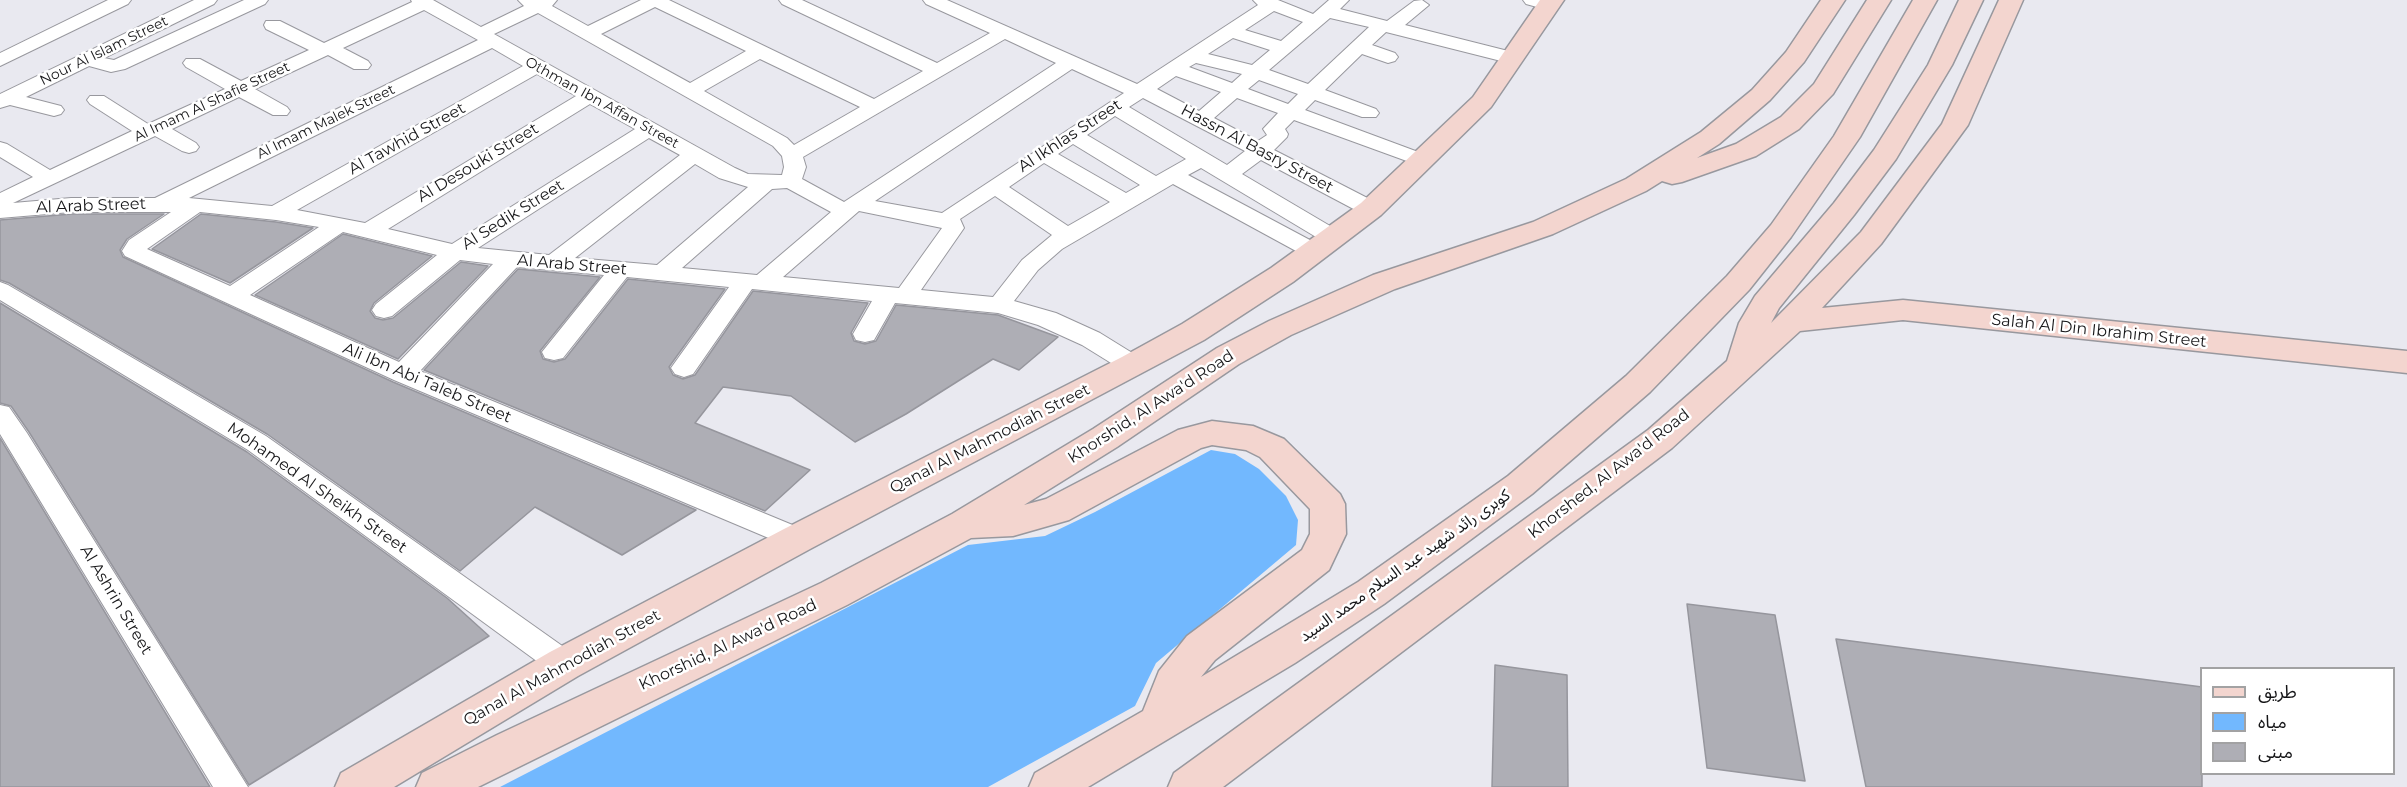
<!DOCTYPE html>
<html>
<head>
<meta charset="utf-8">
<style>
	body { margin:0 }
	#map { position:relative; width:2407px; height:787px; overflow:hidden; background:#e9e9f0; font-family:Montserrat,"Noto Sans Arabic",sans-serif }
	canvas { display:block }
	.legend { position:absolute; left:2200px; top:667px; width:195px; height:108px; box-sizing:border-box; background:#fff; border:2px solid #a2a2a3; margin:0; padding:8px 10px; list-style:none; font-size:18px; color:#161618 }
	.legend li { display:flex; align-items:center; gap:12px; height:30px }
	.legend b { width:30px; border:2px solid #a2a2a3 }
</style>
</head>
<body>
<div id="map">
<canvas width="2407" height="787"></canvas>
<ul class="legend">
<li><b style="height:8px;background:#f3d5cf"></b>طريق</li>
<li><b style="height:16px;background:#72b8fe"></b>مياه</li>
<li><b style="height:16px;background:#aeaeb5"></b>مبنى</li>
</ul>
</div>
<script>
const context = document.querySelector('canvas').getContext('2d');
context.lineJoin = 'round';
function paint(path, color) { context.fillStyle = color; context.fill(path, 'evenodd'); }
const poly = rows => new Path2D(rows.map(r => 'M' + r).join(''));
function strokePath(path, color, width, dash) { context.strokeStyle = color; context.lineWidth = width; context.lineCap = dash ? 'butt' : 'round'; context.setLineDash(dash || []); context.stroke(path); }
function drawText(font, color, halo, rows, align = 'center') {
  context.font = font + ' Montserrat,"Noto Sans Arabic",sans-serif'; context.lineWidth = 5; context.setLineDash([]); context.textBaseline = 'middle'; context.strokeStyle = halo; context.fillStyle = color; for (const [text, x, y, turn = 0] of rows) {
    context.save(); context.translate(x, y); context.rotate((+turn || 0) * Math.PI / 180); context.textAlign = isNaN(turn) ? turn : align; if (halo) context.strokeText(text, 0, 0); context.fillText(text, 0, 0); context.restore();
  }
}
paint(poly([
	[1211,450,1235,454,1259,469,1286,496,1298,520,1296,545,1156,663,1135,706,988,787,500,787,968,545,1045,536,1095,512]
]), '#72b8fe');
const building = poly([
	[71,214,164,214,127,239,120,250,123,257,393,382,696,510,622,555,535,507,460,571,267,434,9,283,0,280,0,220,71,214],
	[201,214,276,222,313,228,230,283,152,249,201,214],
	[343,234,432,256,374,303,370,311,375,318,383,320,393,318,461,262,488,266,398,359,255,295,343,234],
	[518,269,600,277,540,351,543,359,554,362,565,359,628,279,725,289,669,367,673,375,683,379,695,375,753,291,868,303,851,333,854,341,865,344,876,341,896,305,998,315,1058,337,1019,370,993,359,906,414,855,442,791,396,723,387,695,423,810,470,765,511,424,370,518,269],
	[0,303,247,452,447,598,489,636,249,785,29,432,11,406,0,403,0,303],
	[0,438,210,787,0,787,0,438],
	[1687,604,1775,615,1805,781,1707,768,1687,604],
	[1836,639,2202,687,2202,787,1866,787,1836,639],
	[1495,665,1567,675,1568,787,1492,787,1495,665]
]);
paint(building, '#aeaeb5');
strokePath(building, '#96969d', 1.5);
const street = poly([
	[108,0,131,0,128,4,0,66,0,53,108,0],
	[194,0,217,0,214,4,104,58,114,60,244,0,268,0,265,4,125,69,111,72,89,66,26,97,61,106,64,110,61,114,54,116,10,105,0,108,0,94,194,0],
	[411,0,433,0,481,27,524,6,518,0,557,0,552,6,588,26,641,0,669,0,874,99,923,71,782,4,779,0,802,0,937,63,990,33,926,4,923,0,947,0,1137,84,1258,5,1253,0,1278,0,1313,14,1329,0,1349,0,1340,9,1387,21,1414,1,1422,0,1429,5,1405,25,1520,54,1523,58,1520,62,1513,64,1386,32,1372,45,1395,53,1398,57,1395,61,1388,63,1362,54,1325,90,1376,109,1379,113,1376,117,1362,117,1315,100,1305,110,1429,156,1433,160,1429,164,1422,166,1415,164,1294,120,1285,129,1288,134,1287,137,1274,150,1379,204,1382,209,1379,214,1371,216,1363,214,1261,160,1242,174,1342,233,1345,238,1342,243,1334,245,1326,243,1201,168,1188,175,1323,247,1326,252,1323,257,1315,259,1307,257,1173,184,1062,249,1038,270,1014,301,1056,313,1100,333,1142,359,1145,365,1142,371,1133,374,1124,371,1082,345,1038,325,998,313,895,303,874,340,865,342,856,340,853,334,872,301,752,289,693,374,684,377,675,374,671,368,729,287,627,277,563,358,554,360,545,358,542,352,604,275,517,267,420,371,807,531,811,539,807,547,797,550,394,380,125,256,122,251,129,240,171,212,71,212,0,218,0,193,33,177,0,157,0,142,7,144,50,170,132,131,90,104,87,100,90,96,104,96,148,124,225,89,186,67,183,63,186,59,200,59,241,81,309,50,266,29,264,25,266,21,280,21,324,43,412,2,411,0],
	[655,7,746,51,690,83,601,34,655,7],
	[424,10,478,40,155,198,71,198,13,203,155,136,182,151,189,153,196,151,199,147,196,143,172,129,239,97,273,115,287,115,290,111,287,107,255,89,328,55,354,69,368,69,371,65,368,61,343,48,424,10],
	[1274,11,1303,22,1281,41,1245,30,1274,11],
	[538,13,773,146,782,156,784,167,782,175,748,174,735,168,494,34,538,13],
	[1330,18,1369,27,1308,84,1269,70,1330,18],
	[1233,38,1270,50,1252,65,1208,54,1233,38],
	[1005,39,1056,63,844,202,802,179,806,167,803,157,1005,39],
	[492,48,523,66,272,206,189,198,492,48],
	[760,59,860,107,794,145,787,138,704,91,760,59],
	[1196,63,1242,74,1232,83,1189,67,1196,63],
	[1072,69,1124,93,942,213,875,201,1072,69],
	[537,74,576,96,365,223,297,210,537,74],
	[1176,76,1221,92,1199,111,1157,89,1176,76],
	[1259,80,1298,94,1288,104,1248,89,1259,80],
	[1143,98,1245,151,1227,165,1129,107,1143,98],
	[1237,98,1278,113,1263,129,1267,135,1258,141,1214,118,1237,98],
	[590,104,635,129,452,244,388,229,590,104],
	[1115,116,1186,159,1156,176,1087,135,1115,116],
	[649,138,680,155,549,255,478,248,649,138],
	[1073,144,1140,185,1126,193,1058,154,1073,144],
	[1044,163,1110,202,1068,226,1009,187,1044,163],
	[695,164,719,178,748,187,657,265,575,258,695,164],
	[787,188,831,212,757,275,682,268,772,189,787,188],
	[995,196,1052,235,1022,260,993,297,921,290,964,228,960,219,995,196],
	[859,211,942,228,899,288,783,277,859,211],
	[200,212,276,220,319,227,230,286,147,249,200,212],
	[343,232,437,255,376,304,372,310,376,316,384,318,392,316,460,260,493,264,399,362,250,295,343,232],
	[1523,0,1551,0,1557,5,1554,9,1548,10,1526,4,1523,0],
	[0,282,8,285,266,436,575,655,579,664,575,673,564,677,553,673,248,450,0,300,0,282],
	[0,405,9,407,27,433,248,787,213,787,0,434,0,405]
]);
const secondary = poly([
	[1540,0,1564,0,1491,107,1381,215,1293,282,1204,340,810,549,578,676,394,787,335,787,341,773,550,652,784,529,1122,357,1182,324,1271,268,1361,203,1473,97,1540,0],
	[1821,0,1845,0,1804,62,1770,100,1719,144,1697,158,1736,144,1781,117,1814,84,1867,0,1891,0,1833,94,1799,129,1756,156,1682,182,1672,184,1662,181,1646,191,1553,234,1395,289,1291,335,1239,364,1117,447,1024,505,1046,499,1178,430,1212,421,1253,426,1284,439,1340,494,1345,504,1346,534,1329,570,1215,660,1201,677,1358,582,1508,476,1626,376,1727,276,1771,225,1834,136,1913,0,1937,0,1860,137,1791,237,1749,290,1650,392,1532,494,1384,604,1295,663,1088,787,1029,787,1035,773,1143,711,1159,671,1187,636,1302,550,1310,534,1310,509,1260,457,1246,450,1212,445,1201,448,1069,520,1013,536,971,538,847,605,478,787,416,787,422,773,497,735,821,583,952,514,1093,429,1217,348,1269,321,1373,275,1533,222,1626,179,1701,132,1752,90,1786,52,1821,0],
	[1959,0,1983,0,1952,65,1896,159,1854,215,1779,308,1771,323,1861,232,1942,124,1999,0,2023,0,1968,125,1881,244,1822,308,1903,300,2407,351,2407,373,1903,320,1800,331,1672,448,1223,787,1168,787,1174,773,1648,430,1727,361,1739,323,1755,296,1834,203,1874,150,1928,65,1959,0]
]);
strokePath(street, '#98989e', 2);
strokePath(secondary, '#98989e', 3);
paint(street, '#fff');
paint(secondary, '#f3d5cf');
drawText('14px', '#161618', '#fff', [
	["Nour Al Islam Street",104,51,-26],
	["Al Imam Al Shafie Street",212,102,-25],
	["Othman Ibn Affan Street",602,103,29],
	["Al Imam Malek Street",326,122,-26]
]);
drawText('16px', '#161618', '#fff', [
	["Al Ikhlas Street",1070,136,-33],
	["Al Tawhid Street",407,139,-29],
	["Hassn Al Basry Street",1257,149,28],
	["Al Desouki Street",478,163,-31],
	["Al Arab Street",91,206,-2],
	["Al Sedik Street",513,215,-32],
	["Al Arab Street",572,265,5],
	["Salah Al Din Ibrahim Street",2099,331,6],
	["Ali Ibn Abi Taleb Street",427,383,23],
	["Khorshid, Al Awa'd Road",1151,407,-33],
	["Qanal Al Mahmodiah Street",990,439,-27],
	["Khorshed, Al Awa'd Road",1609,474,-38],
	["Mohamed Al Sheikh Street",317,488,35],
	["كوبرى رائد شهيد عبد السلام محمد السيد",1405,566,-35],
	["Al Ashrin Street",116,600,59],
	["Khorshid, Al Awa'd Road",728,645,-25],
	["Qanal Al Mahmodiah Street",562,668,-29]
]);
</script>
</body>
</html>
